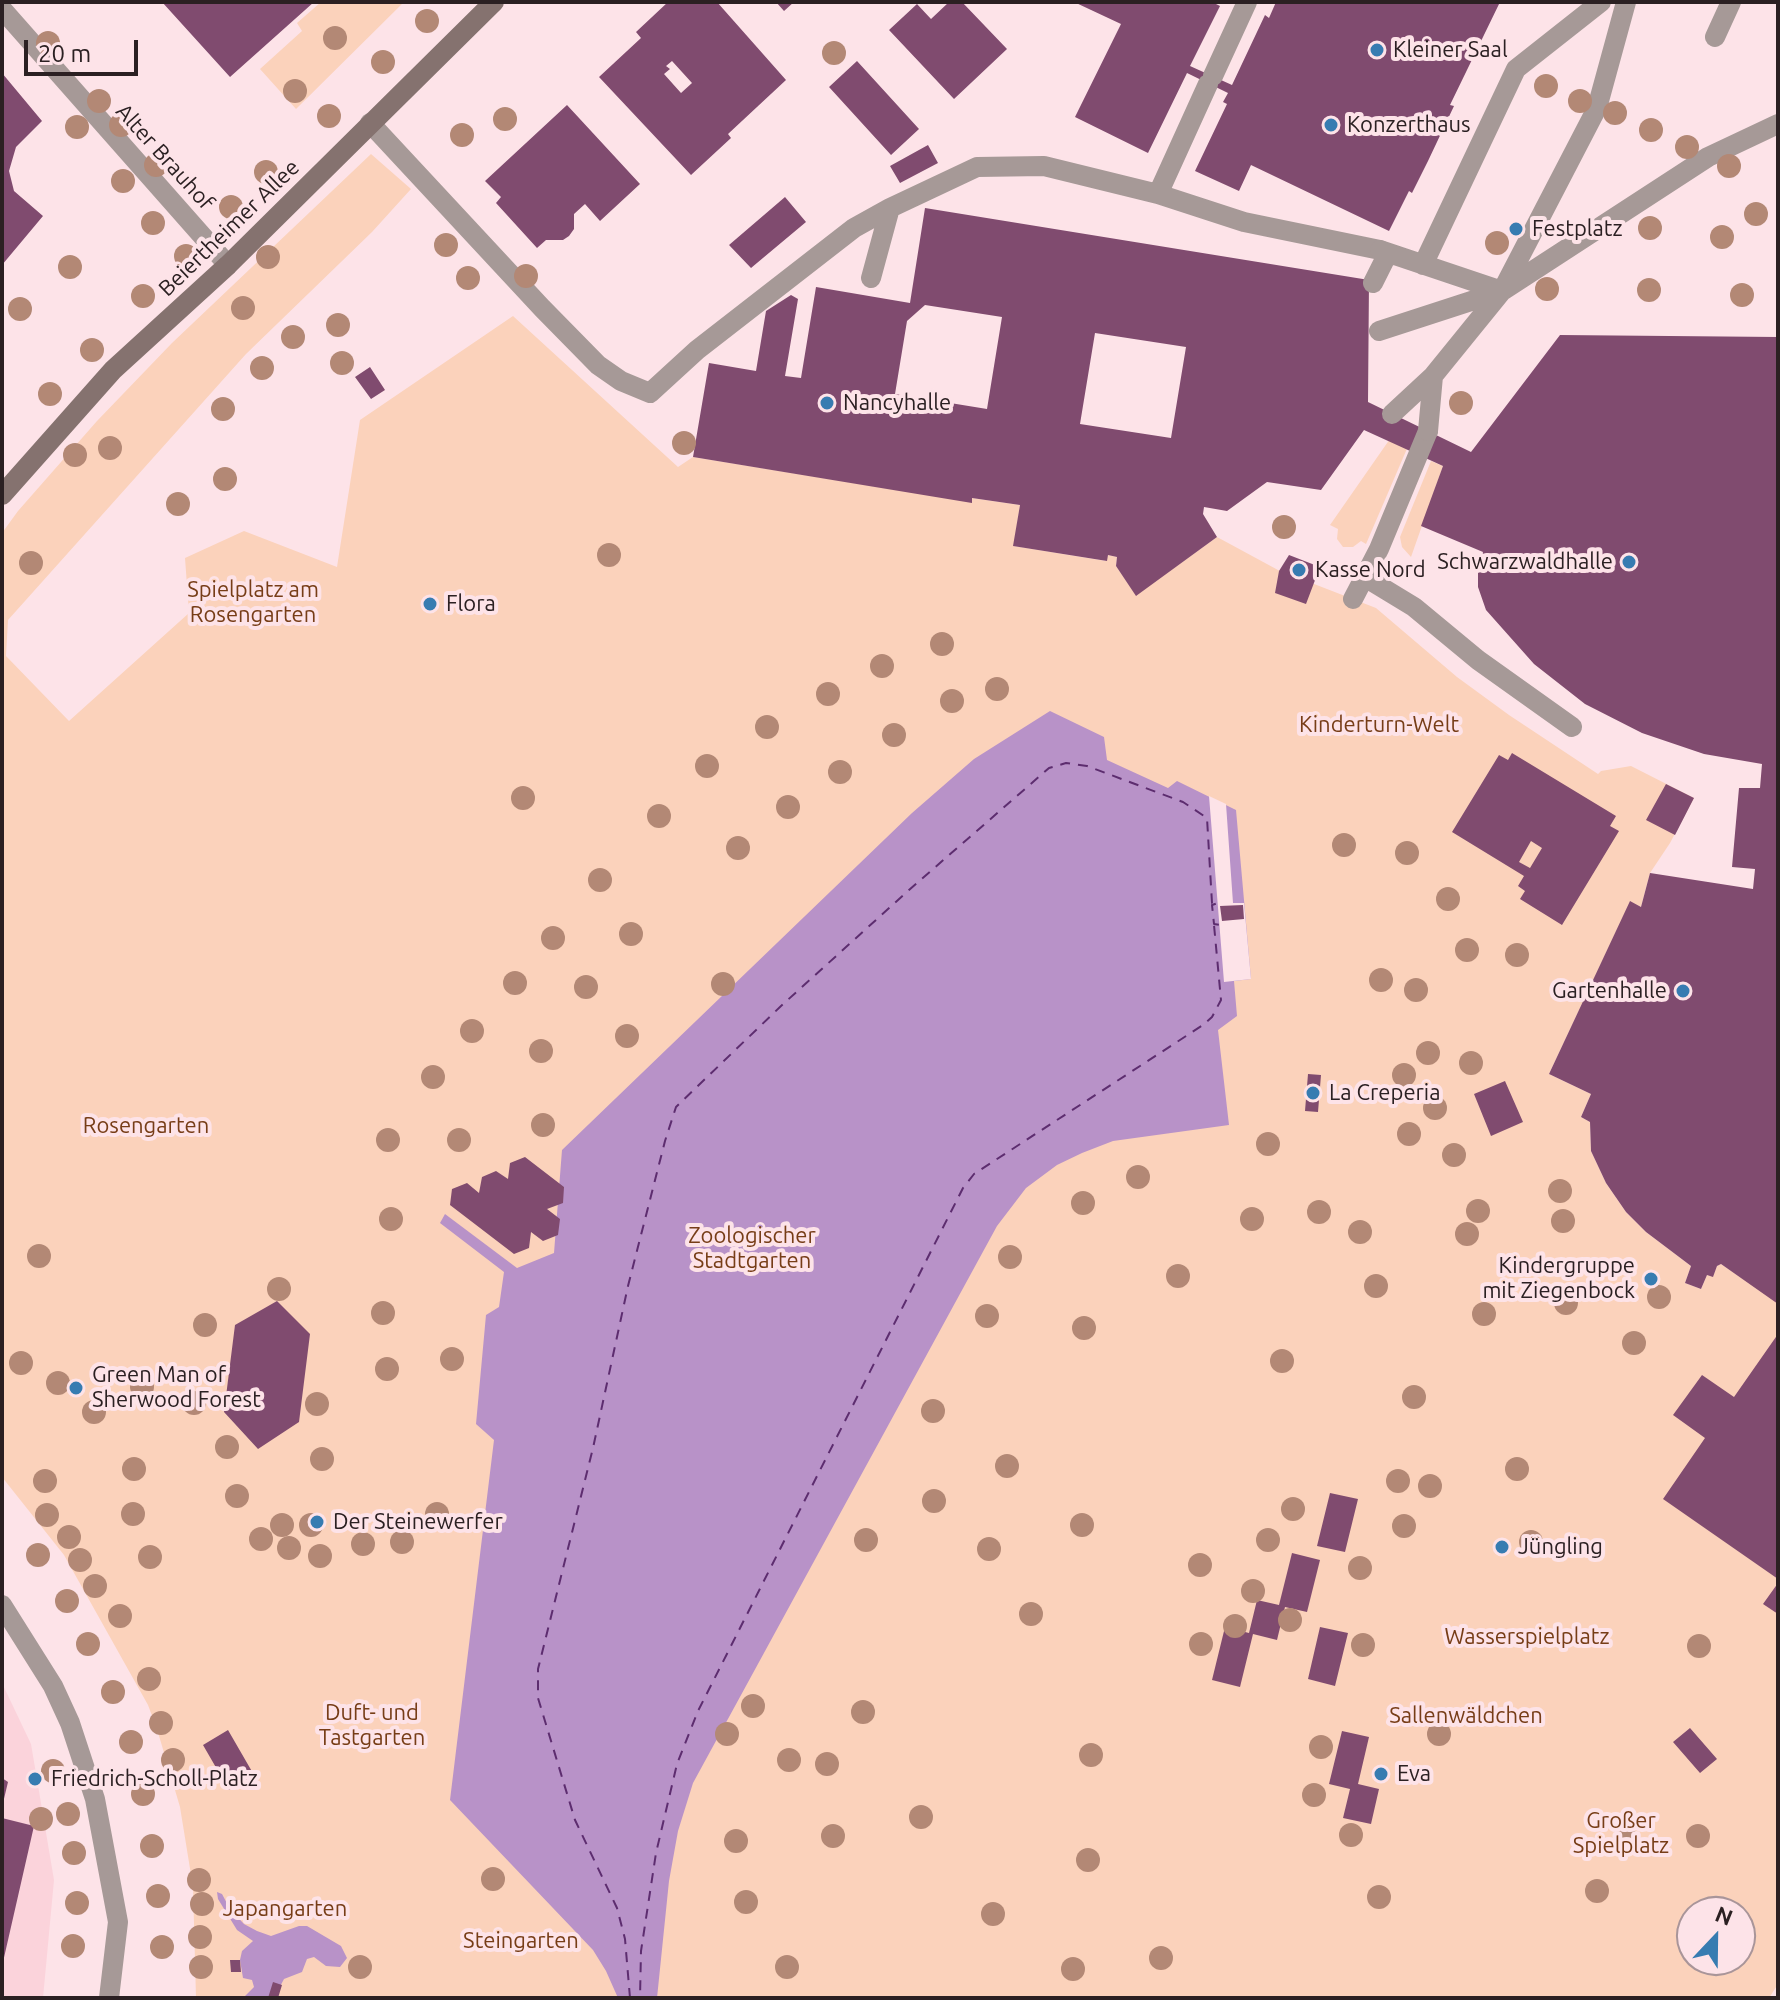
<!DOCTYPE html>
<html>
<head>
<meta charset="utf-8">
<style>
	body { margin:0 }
	#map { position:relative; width:1780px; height:2000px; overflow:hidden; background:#fde3e8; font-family:Ubuntu,sans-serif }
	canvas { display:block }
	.frame { position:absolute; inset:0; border:4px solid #2b2022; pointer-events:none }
	.north { position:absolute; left:1676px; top:1896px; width:80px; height:80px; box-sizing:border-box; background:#fde3e8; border:2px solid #a99599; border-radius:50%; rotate:22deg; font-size:22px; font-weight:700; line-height:32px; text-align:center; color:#2b2022 }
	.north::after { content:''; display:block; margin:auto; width:28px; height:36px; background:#377cb1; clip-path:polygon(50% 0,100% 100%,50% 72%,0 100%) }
	.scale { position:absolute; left:24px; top:40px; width:114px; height:36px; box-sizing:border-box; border:4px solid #2b2022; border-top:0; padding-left:10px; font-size:24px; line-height:28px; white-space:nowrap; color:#2b2022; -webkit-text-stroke:6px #fde3e8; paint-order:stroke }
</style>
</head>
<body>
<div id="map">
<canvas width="1780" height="2000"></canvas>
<div class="frame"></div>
<div class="north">N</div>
<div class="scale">20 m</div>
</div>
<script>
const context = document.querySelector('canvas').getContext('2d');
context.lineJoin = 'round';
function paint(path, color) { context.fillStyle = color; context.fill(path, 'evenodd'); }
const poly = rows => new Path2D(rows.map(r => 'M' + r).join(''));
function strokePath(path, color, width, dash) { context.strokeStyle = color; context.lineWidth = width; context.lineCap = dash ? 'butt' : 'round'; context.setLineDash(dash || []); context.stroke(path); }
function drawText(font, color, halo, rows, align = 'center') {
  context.font = font + ' Ubuntu,sans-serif'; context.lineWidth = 8; context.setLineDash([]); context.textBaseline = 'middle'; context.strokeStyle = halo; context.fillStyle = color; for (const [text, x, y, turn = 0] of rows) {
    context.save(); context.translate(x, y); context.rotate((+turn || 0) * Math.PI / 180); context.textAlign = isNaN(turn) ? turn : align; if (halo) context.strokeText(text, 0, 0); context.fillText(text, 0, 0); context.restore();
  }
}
paint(poly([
	[2,1683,31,1744,54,1880,43,1998,2,1998]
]), '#fbd3db');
paint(poly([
	[321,2,404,2,296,109,260,69,302,31,297,23],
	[371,154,411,189,372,232,246,354,8,620,6,656,69,721,189,613,185,558,244,531,337,567,360,420,513,316,678,467,693,457,972,502,972,498,1020,505,1014,546,1106,561,1108,555,1117,557,1116,566,1136,595,1217,537,1278,570,1376,608,1457,677,1509,715,1598,774,1601,771,1631,766,1694,798,1670,843,1650,873,1641,907,1630,902,1549,1074,1591,1094,1581,1117,1590,1122,1591,1151,1606,1183,1626,1212,1646,1232,1691,1266,1685,1283,1701,1289,1707,1275,1713,1276,1717,1266,1721,1264,1746,1281,1778,1235,1778,1984,1769,1998,196,1998,193,1887,180,1807,157,1729,148,1705,64,1555,2,1477,2,533,18,511,97,421,172,343],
	[1692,1912,1740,1912,1740,1960,1692,1960],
	[1392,436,1409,444,1366,544,1361,541,1353,547,1343,547,1337,539,1338,529,1330,525],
	[1431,461,1443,466,1411,557,1402,547,1400,537]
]), '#fbd2bb');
paint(poly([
	[1050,711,1104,737,1107,760,1168,788,1177,781,1236,810,1251,979,1234,981,1237,1016,1218,1030,1229,1125,1113,1141,1082,1153,1057,1165,1026,1188,997,1226,693,1783,678,1831,669,1881,657,1998,618,1998,606,1971,593,1950,450,1800,494,1440,476,1424,486,1315,499,1307,504,1272,440,1223,445,1214,517,1268,554,1253,562,1150,912,813,974,759],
	[217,1892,222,1894,230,1909,244,1924,257,1931,271,1936,299,1926,307,1926,341,1946,347,1958,340,1967,326,1966,314,1957,307,1959,302,1972,284,1979,274,1998,243,1998,254,1987,252,1980,243,1978,240,1960,242,1951,253,1941,237,1930,218,1899]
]), '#b892c8');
paint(poly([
	[1209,796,1226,804,1233,903,1244,903,1251,979,1224,982]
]), '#fde3e8');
strokePath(poly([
	[630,1998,625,1939,617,1908,575,1820,538,1698,538,1669,593,1448,628,1286,665,1141,676,1107,781,1006,909,890,1049,768,1066,763,1087,766,1183,802,1207,818,1212,903,1218,903,1212,905,1214,924,1220,925,1214,925,1221,1000,1212,1017,1203,1025,974,1174,963,1188,698,1711,677,1764,656,1853,641,1951,640,1998]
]), '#5d2d6f', 2, [10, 8]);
paint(poly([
	[162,2,314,2,230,77],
	[668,2,717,2,786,80,728,134,731,138,691,175,599,77,641,38,636,32],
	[672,61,692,83,681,93,664,74,670,69,666,66],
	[776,2,794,2,784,11],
	[949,2,962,2,1007,49,954,99,889,30,917,4,931,19],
	[1074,2,1212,2,1220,6,1190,66,1232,85,1265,15,1269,18,1276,2,1500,2,1450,105,1454,106,1428,161,1412,193,1409,191,1389,231,1251,165,1239,191,1195,171,1227,104,1223,102,1228,93,1187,73,1148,153,1075,117,1121,24],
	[857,61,919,129,891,155,829,87],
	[2,73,42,121,16,147,9,171,14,191,43,216,2,265],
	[567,105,640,184,600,221,585,204,574,214,574,229,569,236,563,240,546,240,537,248,496,203,501,197,485,181],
	[928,145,938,163,900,183,890,166],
	[785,197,806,222,751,268,729,245],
	[925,208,1369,280,1368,402,1471,452,1560,335,1778,337,1778,1304,1721,1264,1717,1266,1713,1277,1707,1275,1701,1289,1685,1283,1691,1266,1646,1232,1626,1212,1606,1183,1591,1151,1590,1122,1581,1117,1591,1094,1549,1074,1630,901,1641,907,1650,873,1753,889,1755,869,1732,867,1739,788,1760,788,1762,764,1704,754,1642,733,1585,704,1534,664,1486,610,1478,587,1478,572,1483,552,1421,526,1443,466,1364,430,1321,490,1267,482,1227,511,1204,507,1203,514,1217,537,1136,596,1116,566,1117,557,1108,555,1107,561,1013,546,1020,505,972,498,972,503,693,457,709,363,756,371,766,311,791,295,798,299,785,376,801,378,816,287,910,303],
	[925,305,1002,317,987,409,895,394,907,321],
	[1095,333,1186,347,1171,438,1080,424],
	[370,367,385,390,371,399,355,377],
	[1289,555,1320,567,1306,604,1275,593,1279,571],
	[1512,753,1616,816,1610,826,1619,831,1562,925,1520,899,1525,891,1518,886,1524,876,1452,832,1499,755,1508,760],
	[1531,841,1542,848,1530,868,1519,862],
	[1666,784,1694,798,1675,835,1646,820],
	[1243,905,1244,919,1222,921,1220,906],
	[1308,1074,1321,1075,1318,1112,1305,1111],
	[1505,1081,1523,1122,1491,1136,1474,1094],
	[525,1157,564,1187,563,1203,547,1209,560,1219,558,1235,543,1241,531,1232,529,1248,514,1254,450,1205,452,1189,467,1183,479,1193,482,1177,496,1171,508,1179,510,1163],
	[277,1301,310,1334,299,1422,258,1449,224,1412,235,1325],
	[1778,1334,1778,1579,1663,1499,1705,1438,1673,1415,1702,1375,1734,1397],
	[1330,1493,1358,1499,1345,1552,1317,1546],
	[1292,1553,1320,1560,1307,1612,1285,1607,1277,1640,1253,1634,1240,1687,1212,1680,1225,1627,1249,1633,1257,1600,1279,1605],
	[1778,1583,1778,1614,1763,1604],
	[1320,1627,1348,1633,1335,1686,1308,1679],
	[1690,1728,1717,1759,1700,1773,1673,1742],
	[228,1730,254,1775,229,1790,203,1745],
	[1342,1731,1369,1737,1358,1784,1379,1789,1371,1824,1343,1818,1350,1789,1329,1784],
	[2,1778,8,1782,3,1803,2,1803],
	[2,1818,34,1826,3,1962,2,1962],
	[230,1960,240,1960,241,1972,231,1972],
	[273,1982,282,1985,278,1998,268,1998]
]), '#804b6f');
strokePath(poly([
	[1213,76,1247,2],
	[370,123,542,308,598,365,621,381,650,393,697,350,854,228,890,208],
	[1158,194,1208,84],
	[871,278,890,208,977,167,1044,166,1158,194,1244,222,1380,250],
	[1363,576,1414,607,1478,660,1572,727],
	[1353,599,1379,549,1428,431]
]), '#a69997', 20);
strokePath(poly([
	[2,9,228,265],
	[1715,37,1731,2],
	[1380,250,1502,291],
	[1423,265,1516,69,1601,2],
	[1373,283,1388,253],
	[1379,331,1502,291,1708,157,1778,124],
	[1392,414,1433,376,1502,291,1597,108,1626,2],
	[1428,431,1433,376],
	[2,1605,53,1686,70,1723,95,1799,118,1922,109,1998]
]), '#a69997', 20);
strokePath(poly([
	[2,495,113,370,228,265,494,2]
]), '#85726f', 20);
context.fillStyle = '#b38875';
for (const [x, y] of [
	[427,21],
	[335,38],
	[48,43],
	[834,53],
	[383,62],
	[1546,86],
	[295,91],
	[99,101],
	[1580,101],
	[1615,113],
	[329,116],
	[505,119],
	[121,125],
	[77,127],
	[1651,130],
	[462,135],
	[1687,147],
	[156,165],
	[1729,166],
	[266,172],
	[123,181],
	[231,207],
	[1756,214],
	[153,223],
	[1650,228],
	[1722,237],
	[1497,243],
	[446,245],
	[186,256],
	[268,257],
	[70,267],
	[526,276],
	[468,278],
	[1547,289],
	[1649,290],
	[1742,295],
	[143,296],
	[243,308],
	[20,309],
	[338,325],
	[293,337],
	[92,350],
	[342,363],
	[262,368],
	[50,394],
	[1461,403],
	[223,409],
	[684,443],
	[110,448],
	[75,455],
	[225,479],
	[178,504],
	[1284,527],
	[609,555],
	[31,563],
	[942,644],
	[882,666],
	[997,689],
	[828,694],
	[952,701],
	[767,727],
	[894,735],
	[707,766],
	[840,772],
	[523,798],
	[788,807],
	[659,816],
	[1344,845],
	[738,848],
	[1407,853],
	[600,880],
	[1448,899],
	[631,934],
	[553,938],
	[1467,950],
	[1517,955],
	[1381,980],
	[515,983],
	[723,984],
	[586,987],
	[1416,990],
	[472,1031],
	[627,1036],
	[541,1051],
	[1428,1053],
	[1471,1063],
	[1404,1075],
	[433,1077],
	[1435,1108],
	[543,1125],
	[1409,1134],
	[388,1140],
	[459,1140],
	[1268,1144],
	[1454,1155],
	[1138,1177],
	[1560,1191],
	[1083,1203],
	[1478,1211],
	[1319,1212],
	[391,1219],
	[1252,1219],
	[1563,1221],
	[1360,1232],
	[1467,1234],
	[39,1256],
	[1010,1257],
	[1178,1276],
	[1376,1286],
	[279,1289],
	[1659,1297],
	[1566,1303],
	[383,1313],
	[1484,1314],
	[987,1316],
	[205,1325],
	[1084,1328],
	[1634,1343],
	[452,1359],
	[1282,1361],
	[21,1363],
	[387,1369],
	[58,1383],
	[142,1387],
	[1414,1397],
	[194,1403],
	[317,1404],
	[933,1411],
	[94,1412],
	[227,1447],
	[322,1459],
	[1007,1466],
	[134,1469],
	[1517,1469],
	[45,1481],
	[1398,1481],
	[1430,1486],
	[237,1496],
	[934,1501],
	[1293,1509],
	[133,1514],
	[437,1514],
	[47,1515],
	[282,1525],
	[311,1525],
	[1082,1525],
	[1404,1526],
	[69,1537],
	[261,1539],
	[866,1540],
	[1268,1540],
	[402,1542],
	[1531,1542],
	[363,1544],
	[289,1548],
	[989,1549],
	[38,1555],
	[320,1556],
	[150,1557],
	[80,1560],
	[1200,1565],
	[1360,1568],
	[95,1586],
	[1253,1591],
	[67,1601],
	[1031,1614],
	[120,1616],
	[1290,1620],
	[1235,1626],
	[88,1644],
	[1201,1644],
	[1363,1645],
	[1699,1646],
	[149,1679],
	[113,1692],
	[753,1706],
	[863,1712],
	[161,1723],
	[727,1734],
	[1439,1734],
	[131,1742],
	[1321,1747],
	[1091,1755],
	[173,1760],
	[789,1760],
	[827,1764],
	[53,1771],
	[143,1794],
	[1314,1795],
	[68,1814],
	[921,1817],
	[41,1819],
	[1351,1835],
	[833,1836],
	[1698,1836],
	[1625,1838],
	[736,1841],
	[152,1846],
	[74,1853],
	[1088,1860],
	[493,1879],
	[199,1880],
	[1597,1891],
	[158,1896],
	[1379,1897],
	[746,1902],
	[77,1903],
	[202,1904],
	[993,1914],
	[200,1937],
	[73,1946],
	[162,1947],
	[1161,1958],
	[201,1967],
	[360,1967],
	[787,1967],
	[1073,1969]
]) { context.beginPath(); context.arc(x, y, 12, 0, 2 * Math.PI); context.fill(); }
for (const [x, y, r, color] of [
	[1377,50,8,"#377cb1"],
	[1331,125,8,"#377cb1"],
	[1516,229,8,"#377cb1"],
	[827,403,8,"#377cb1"],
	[1629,562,8,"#377cb1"],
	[1299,570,8,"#377cb1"],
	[430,604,8,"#377cb1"],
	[1683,991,8,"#377cb1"],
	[1313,1093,8,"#377cb1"],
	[1651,1279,8,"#377cb1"],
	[76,1388,8,"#377cb1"],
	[317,1522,8,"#377cb1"],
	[1502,1547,8,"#377cb1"],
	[1381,1774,8,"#377cb1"],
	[35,1779,8,"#377cb1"]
]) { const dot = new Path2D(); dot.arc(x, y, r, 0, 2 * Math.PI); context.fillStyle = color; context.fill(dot); strokePath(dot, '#fde3e8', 3); }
drawText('22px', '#2b2022', '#fde3e8', [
	["Kleiner Saal",1393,50],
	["Konzerthaus",1347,125],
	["Festplatz",1532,229],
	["Nancyhalle",843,403],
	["Schwarzwaldhalle",1613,562,"right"],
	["Kasse Nord",1315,570],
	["Flora",446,604],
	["Gartenhalle",1667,991,"right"],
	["La Creperia",1329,1093],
	["Kindergruppe",1635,1266,"right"],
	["mit Ziegenbock",1635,1291,"right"],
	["Green Man of",92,1375],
	["Sherwood Forest",92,1400],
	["Der Steinewerfer",333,1522],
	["Jüngling",1518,1547],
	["Eva",1397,1774],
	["Friedrich-Scholl-Platz",51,1779]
], 'left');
drawText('22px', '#2b2022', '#fde3e8', [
	["Alter Brauhof",165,157,48],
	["Beiertheimer Allee",229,228,-44]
]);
drawText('22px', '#773d17', '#fde3e8', [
	["Spielplatz am",253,590],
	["Rosengarten",253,615],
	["Kinderturn-Welt",1379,725],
	["Rosengarten",146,1126],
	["Zoologischer",752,1236],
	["Stadtgarten",752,1261],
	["Wasserspielplatz",1527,1637],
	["Duft- und",372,1713],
	["Tastgarten",372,1738],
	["Sallenwäldchen",1466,1716],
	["Großer",1621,1821],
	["Spielplatz",1621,1846],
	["Japangarten",285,1909],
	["Steingarten",521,1941]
]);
</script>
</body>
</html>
